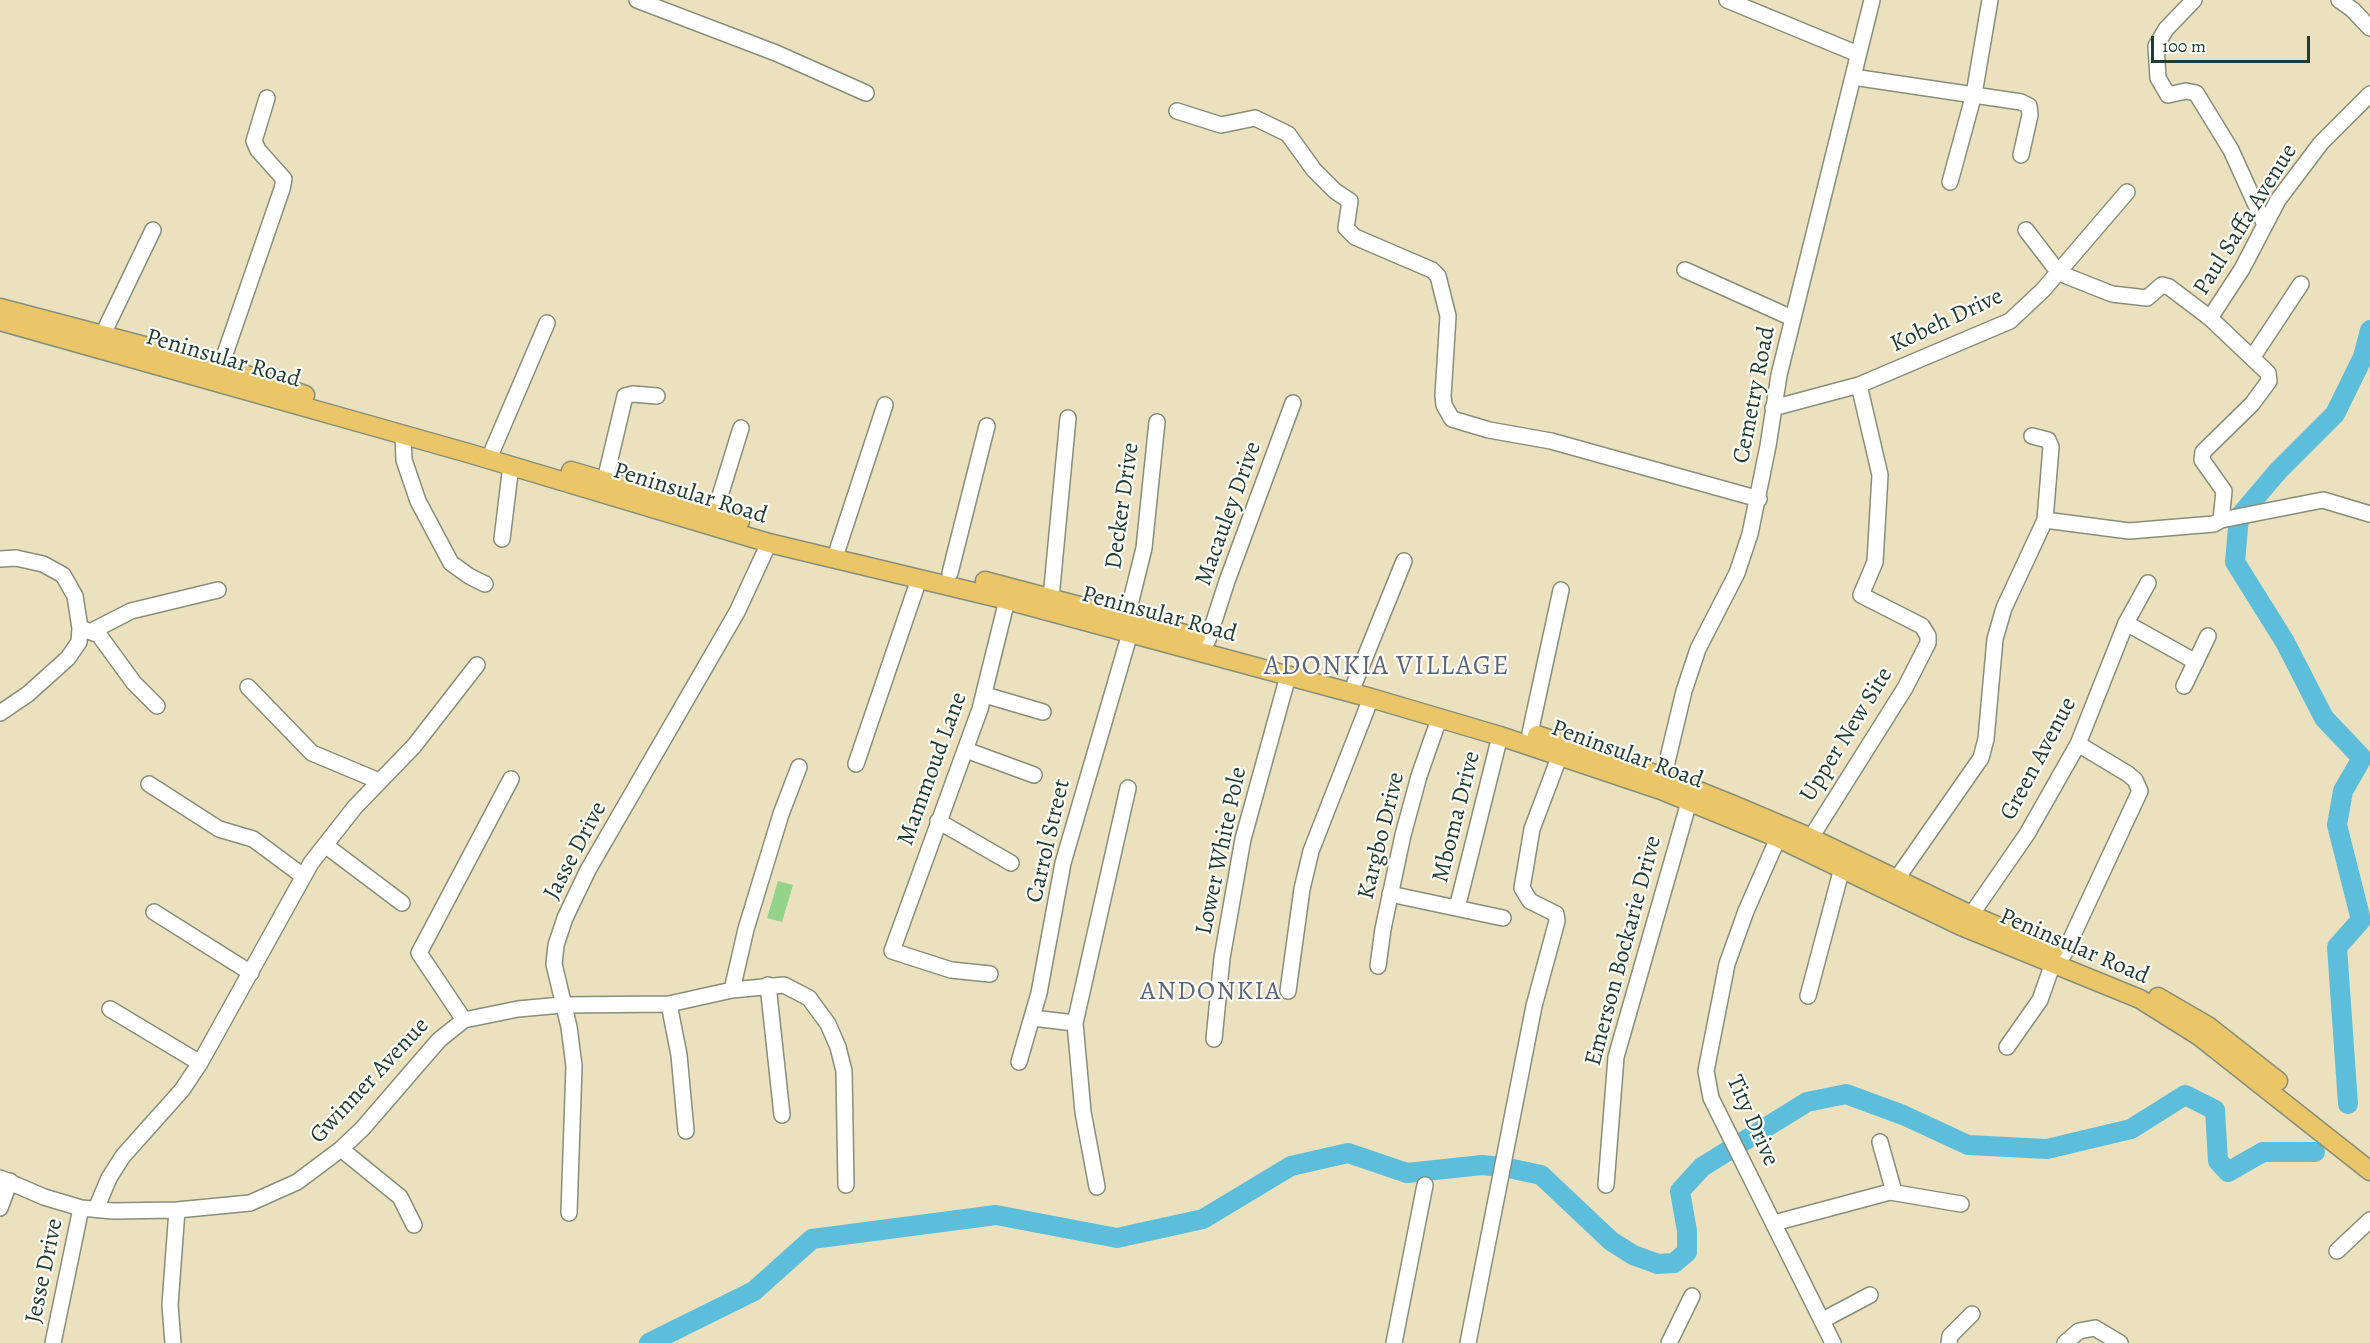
<!DOCTYPE html>
<html>
<head>
<meta charset="utf-8">
<style>
	body { margin:0 }
	#map { position:relative; width:2370px; height:1343px; overflow:hidden; background:#ece1be; font-family:Alegreya,serif }
	canvas { display:block }
	.scale { position:absolute; left:2151px; top:36px; width:159px; height:27px; box-sizing:border-box; border:3px solid #1f3d34; border-top:0; padding-left:8px; font-size:18px; line-height:21px; white-space:nowrap; color:#1f3d34; -webkit-text-stroke:4px #fdfcf7; paint-order:stroke }
</style>
</head>
<body>
<div id="map">
<canvas width="2370" height="1343"></canvas>
<div class="scale">100 m</div>
</div>
<script>
const context = document.querySelector('canvas').getContext('2d');
context.lineJoin = 'round';
function paint(path, color) { context.fillStyle = color; context.fill(path, 'evenodd'); }
const poly = rows => new Path2D(rows.map(r => 'M' + r).join(''));
function strokePath(path, color, width, dash) { context.strokeStyle = color; context.lineWidth = width; context.lineCap = dash ? 'butt' : 'round'; context.setLineDash(dash || []); context.stroke(path); }
function drawText(font, color, halo, rows, align = 'center') {
  context.font = font + ' Alegreya,serif'; context.lineWidth = 4.5; context.setLineDash([]); context.textBaseline = 'middle'; context.strokeStyle = halo; context.fillStyle = color; for (const [text, x, y, turn = 0] of rows) {
    context.save(); context.translate(x, y); context.rotate((+turn || 0) * Math.PI / 180); context.textAlign = isNaN(turn) ? turn : align; if (halo) context.strokeText(text, 0, 0); context.fillText(text, 0, 0); context.restore();
  }
}
paint(poly([
	[778,881,793,885,782,922,767,918]
]), '#94d48a');
strokePath(poly([
	[2348,1104,2337,947,2361,920,2337,825,2343,791,2362,758,2324,718,2285,642,2235,562,2239,517,2278,471,2335,414,2363,357,2370,330],
	[1513,1169,1541,1175,1611,1241,1633,1255,1658,1264,1674,1263,1687,1252,1687,1231,1680,1191,1702,1167,1807,1102,1846,1094,1903,1115,1968,1145,2047,1149,2131,1129,2185,1095,2215,1110,2218,1161,2228,1172,2263,1152,2315,1152],
	[649,1343,754,1291,812,1239,996,1215,1117,1238,1203,1219,1291,1166,1348,1153,1407,1173,1482,1165,1502,1167]
]), '#5dbedb', 20);
const minor = poly([
	[637,0,776,53,866,93],
	[1727,0,1858,54],
	[2194,0,2166,29,2156,46,2158,78,2168,95,2186,91,2196,93,2231,150,2265,225],
	[2339,0,2353,10,2370,28],
	[1853,77,2021,102,2029,106,2030,115,2021,155],
	[1177,111,1221,125,1255,118,1288,134,1314,170,1335,191,1350,201,1346,228,1355,237,1432,270,1438,276,1448,316,1443,396,1444,405,1452,419,1489,430,1551,441,1759,499],
	[1950,182,1974,94,1990,0],
	[2026,230,2059,273],
	[1685,270,1792,318],
	[2210,318,2242,269,2278,200,2321,143,2370,94],
	[103,334,153,230],
	[2252,358,2301,284],
	[217,377,282,189,284,179,258,150,254,141,267,98],
	[1773,408,1859,385,2010,321,2043,290,2127,192],
	[403,436,404,460,418,501,435,533,451,563,469,576,485,584],
	[493,449,547,323],
	[605,480,625,396,633,394,657,396],
	[715,512,741,428],
	[2045,520,2129,531,2214,524,2221,520,2224,491,2202,460,2203,452,2252,404,2269,381,2268,373,2210,318,2169,287,2162,285,2147,298,2112,294,2059,273],
	[2221,520,2323,500,2370,514],
	[502,539,511,465],
	[838,548,885,405],
	[0,559,16,558,43,564,63,575,75,596,80,628,79,642,68,658,28,694,0,713],
	[950,573,987,426],
	[1051,598,1068,418],
	[2126,623,2196,662],
	[83,629,99,635,134,683,157,706],
	[1124,629,1144,548,1157,422],
	[92,631,131,611,218,590],
	[1208,640,1227,581,1293,403],
	[1355,682,1404,561],
	[2184,686,2208,636],
	[248,687,312,753,379,781],
	[985,695,1043,712],
	[1530,733,1561,590],
	[966,750,1034,775],
	[856,764,919,579],
	[149,784,219,829,253,839,303,876],
	[1661,787,1684,691,1698,649,1737,573,1750,534,1768,446,1779,375,1872,0],
	[938,821,1011,863],
	[1778,838,1746,911,1727,964,1706,1071,1711,1098,1833,1343],
	[325,845,402,903],
	[1805,847,1905,688,1928,643,1928,636,1922,626,1861,595,1875,562,1880,475,1859,385],
	[1891,887,1981,758,1986,739,1995,639,2004,608,2045,520,2051,447,2048,440,2032,436],
	[1390,894,1503,918],
	[1457,908,1500,736],
	[154,912,251,973],
	[1971,915,2027,834,2078,744,2126,623,2148,583],
	[2064,954,2140,791,2135,780,2128,774,2078,744],
	[1378,966,1383,929,1403,835,1419,776,1439,719],
	[990,974,951,970,892,951,980,709,1007,600],
	[768,985,782,1115],
	[732,990,746,929,781,814,799,767],
	[1288,991,1302,889,1311,851,1371,698],
	[1808,996,1842,868],
	[669,1004,679,1055,686,1131],
	[110,1009,200,1063],
	[1032,1018,1075,1023],
	[464,1020,419,953,511,779],
	[1214,1039,1222,958,1243,839,1288,676],
	[2007,1047,2040,1000,2053,963],
	[1019,1062,1039,993,1063,863,1130,633],
	[1880,1142,1894,1192],
	[341,1149,400,1197,414,1225],
	[0,1178,44,1197,81,1208,113,1211,177,1210,250,1203,297,1182,341,1149,363,1128,439,1040,464,1020,518,1009,562,1005,669,1004,732,990,784,985,809,998,828,1024,838,1047,844,1071,846,1185],
	[1606,1185,1616,1057,1689,802],
	[1097,1187,1083,1112,1075,1023,1128,788],
	[0,1208,10,1181],
	[96,1209,109,1178,123,1156,182,1090,200,1063,311,863,355,807,414,746,477,665],
	[569,1213,574,1066,569,1027,554,964,556,945,565,918,588,870,737,612,769,543],
	[1774,1223,1890,1192,1961,1204],
	[2337,1251,2370,1220],
	[1823,1320,1870,1295],
	[53,1343,81,1208],
	[173,1343,170,1305,177,1210],
	[1394,1343,1425,1185],
	[1468,1343,1534,1006,1557,921,1556,914,1530,901,1522,888,1532,829,1560,755],
	[1669,1343,1692,1296],
	[1949,1343,1950,1336,1972,1314],
	[2065,1343,2079,1331,2095,1328,2120,1343]
]);
const major = poly([
	[0,308,220,366,305,395],
	[0,321,468,453,769,543,1007,600,1371,698,1500,736,1661,790,1778,838,1961,926,2140,999,2199,1036,2370,1171],
	[571,471,740,521],
	[985,581,1196,637],
	[1537,735,1664,777,1736,806,1809,837,1971,915,2054,950],
	[2158,997,2208,1026,2278,1081]
]);
strokePath(minor, '#868f79', 18);
strokePath(major, '#868f79', 21);
strokePath(minor, '#fff', 15);
strokePath(major, '#ebc669', 18);
drawText('24px', '#1f3d34', '#fdfcf7', [
	["Paul Saffa Avenue",2246,220,-58],
	["Kobeh Drive",1947,321,-25],
	["Peninsular Road",223,359,16],
	["Cemetry Road",1755,395,-79],
	["Peninsular Road",690,494,17],
	["Decker Drive",1123,506,-82],
	["Macauley Drive",1229,514,-70],
	["Peninsular Road",1159,615,15],
	["Upper New Site",1847,735,-58],
	["Peninsular Road",1627,755,20],
	["Green Avenue",2039,759,-62],
	["Mammoud Lane",933,769,-70],
	["Mboma Drive",1457,817,-76],
	["Kargbo Drive",1382,836,-76],
	["Carrol Street",1049,841,-77],
	["Jasse Drive",576,851,-62],
	["Lower White Pole",1222,851,-78],
	["Peninsular Road",2074,947,23],
	["Emerson Bockarie Drive",1624,951,-75],
	["Gwinner Avenue",370,1081,-47],
	["Tity Drive",1752,1121,66],
	["Jesse Drive",45,1271,-78]
]);
context.letterSpacing = '1.5px';
drawText('26px', '#5d6578', '#fdfcf7', [
	["ANDONKIA",1211,993]
]);
context.letterSpacing = '0px';
context.letterSpacing = '1.5px';
drawText('27px', '#5d6578', '#fdfcf7', [
	["ADONKIA VILLAGE",1387,667]
]);
context.letterSpacing = '0px';
</script>
</body>
</html>
